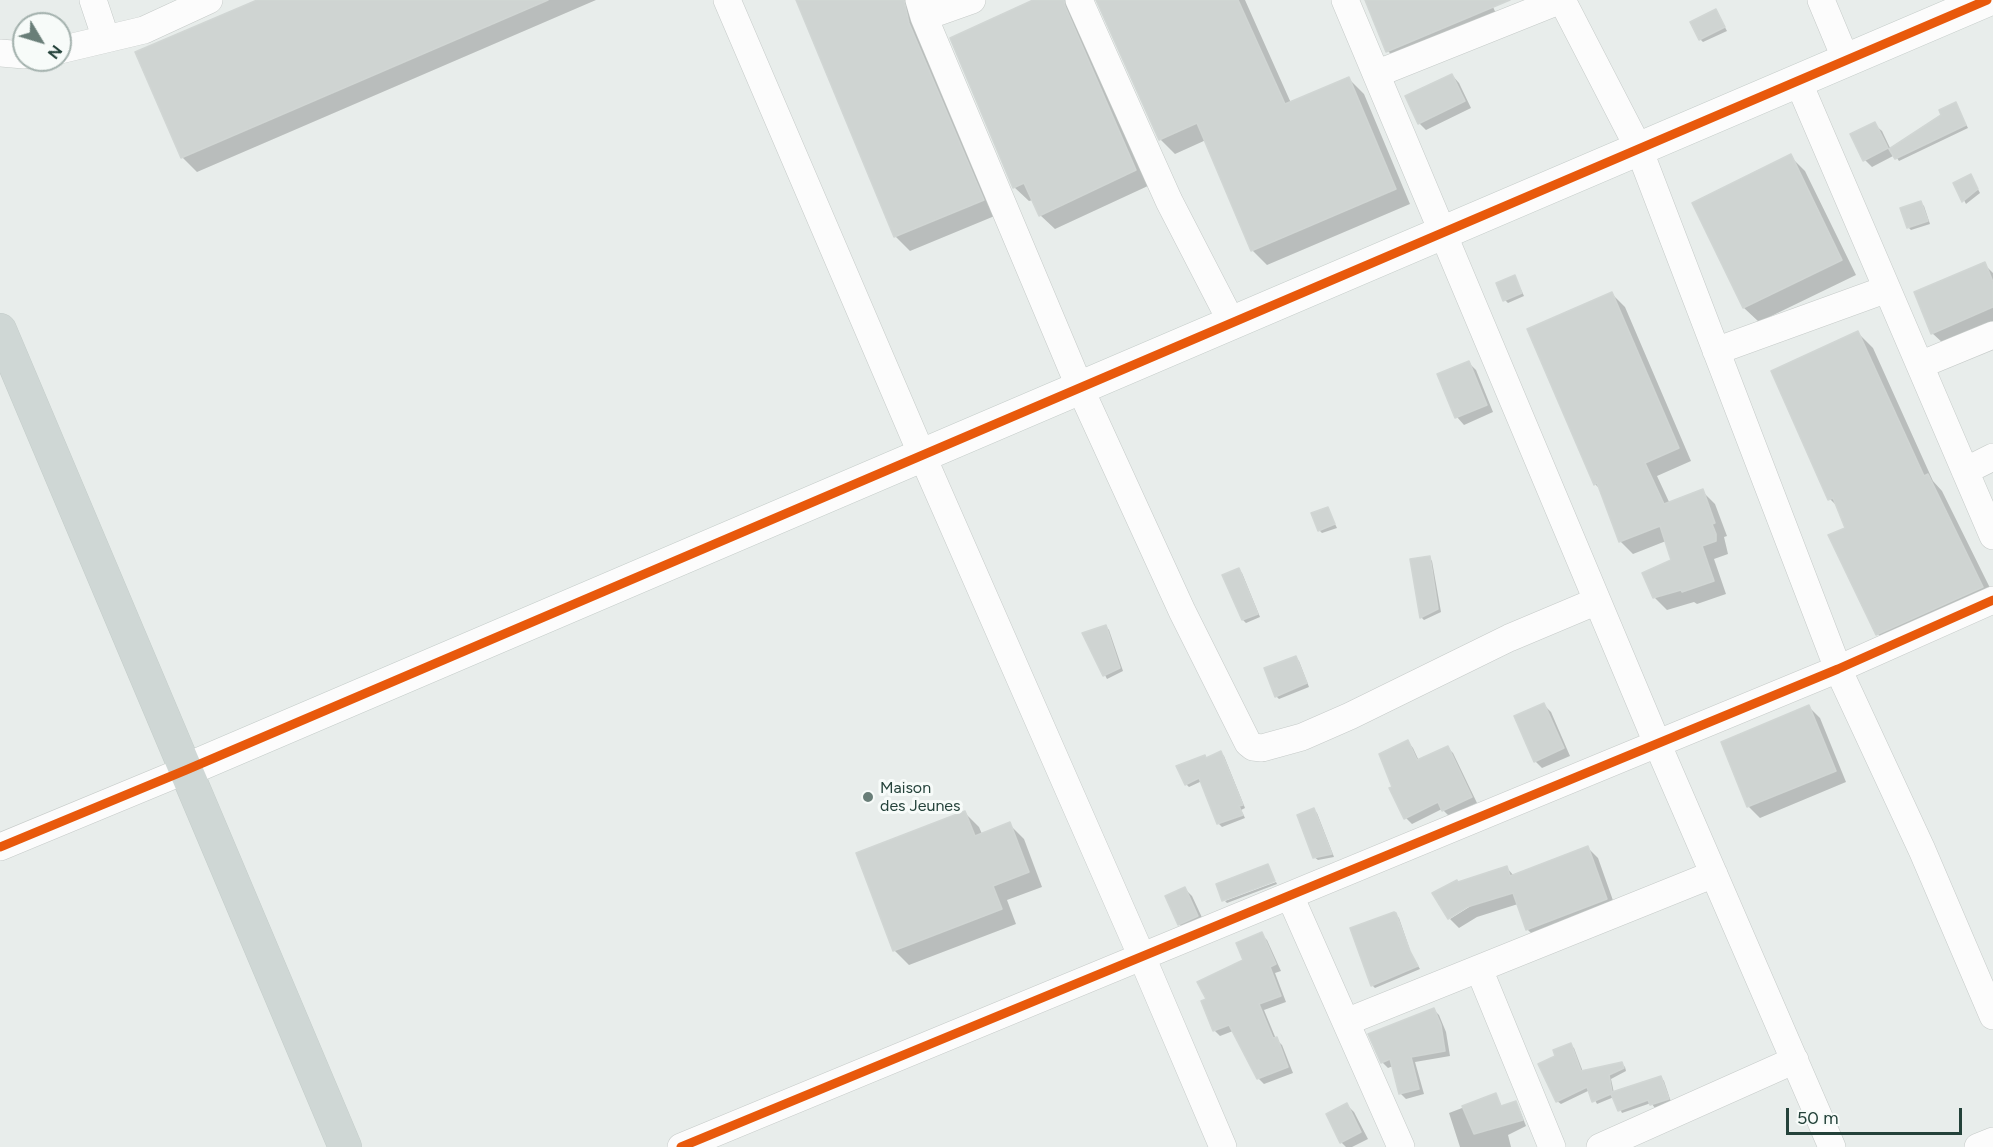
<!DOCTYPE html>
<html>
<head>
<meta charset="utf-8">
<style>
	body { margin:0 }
	#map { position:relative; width:1993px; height:1147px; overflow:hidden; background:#e8edeb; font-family:Figtree,sans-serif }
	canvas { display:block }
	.north { position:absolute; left:12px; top:12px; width:60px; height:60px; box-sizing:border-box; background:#f7fbf9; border:2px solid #a3b1ad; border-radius:50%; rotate:128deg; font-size:16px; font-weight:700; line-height:24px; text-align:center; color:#24423a }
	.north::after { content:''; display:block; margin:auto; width:21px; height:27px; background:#697e78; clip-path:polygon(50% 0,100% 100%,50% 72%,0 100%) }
	.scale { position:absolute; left:1786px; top:1108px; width:176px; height:27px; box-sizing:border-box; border:3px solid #24423a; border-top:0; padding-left:8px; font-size:18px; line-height:21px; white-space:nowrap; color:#24423a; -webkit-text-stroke:4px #f7fbf9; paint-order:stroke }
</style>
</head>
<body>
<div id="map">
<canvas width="1993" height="1147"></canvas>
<div class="north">N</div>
<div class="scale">50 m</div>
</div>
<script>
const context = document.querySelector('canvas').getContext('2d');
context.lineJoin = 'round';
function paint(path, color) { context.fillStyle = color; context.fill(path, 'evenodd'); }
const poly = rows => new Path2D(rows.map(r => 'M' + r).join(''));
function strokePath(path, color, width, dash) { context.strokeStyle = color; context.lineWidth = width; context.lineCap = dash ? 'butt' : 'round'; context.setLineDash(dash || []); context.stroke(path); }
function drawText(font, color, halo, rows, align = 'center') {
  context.font = font + ' Figtree,sans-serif'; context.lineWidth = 6; context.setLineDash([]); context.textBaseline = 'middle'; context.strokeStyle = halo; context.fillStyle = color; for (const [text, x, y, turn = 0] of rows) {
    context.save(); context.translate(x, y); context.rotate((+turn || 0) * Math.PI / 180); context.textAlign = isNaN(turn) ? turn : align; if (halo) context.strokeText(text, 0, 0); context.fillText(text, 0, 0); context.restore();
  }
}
paint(poly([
	[260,0,596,0,197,172,182,157],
	[798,0,922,0,997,215,910,251,895,236],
	[1036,0,1088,0,1150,185,1055,229,1040,215,1033,200,1029,201,1014,187],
	[1098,0,1245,0,1291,103,1349,79,1364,94,1410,204,1267,265,1252,250,1206,140,1175,154,1160,139],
	[1367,0,1490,0,1501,25,1402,66,1388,51],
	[1716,11,1727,31,1703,42,1700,39],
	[1452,75,1459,83,1471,108,1426,130,1419,123],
	[1955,104,1968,128,1899,161,1895,155,1872,167,1865,160,1874,124,1882,131,1891,150,1943,115],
	[1790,156,1805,171,1856,275,1759,322,1744,308,1694,203],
	[1971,176,1980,193,1966,204,1955,183],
	[1921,203,1924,206,1930,224,1911,230,1908,227],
	[1984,264,1993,273,1993,323,1944,344,1932,333],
	[1515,277,1524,296,1508,303,1505,300],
	[1612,294,1625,307,1691,461,1657,476,1670,504,1702,491,1715,504,1727,536,1724,537,1728,554,1714,559,1726,594,1697,604,1694,602,1667,610,1654,597,1673,561,1666,541,1633,554,1620,541,1601,490,1595,484],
	[1858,333,1873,348,1933,481,1942,491,1993,594,1892,649,1878,634,1847,529,1839,508,1830,499],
	[1469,363,1476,370,1493,412,1464,425,1457,417,1439,375],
	[1327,508,1337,528,1322,533,1319,530],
	[1429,557,1432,561,1441,612,1424,620,1421,617],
	[1239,570,1242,573,1260,617,1246,623,1243,620,1224,575],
	[1106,626,1109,630,1123,671,1107,679,1084,634],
	[1296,658,1299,661,1309,687,1279,699,1276,696],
	[1544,705,1551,712,1570,756,1542,768,1535,761],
	[1809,707,1820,718,1846,782,1760,818,1749,807,1723,742],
	[1408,742,1413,748,1419,761,1447,747,1453,753,1477,803,1449,816,1442,809,1412,824,1406,818,1391,789,1394,788],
	[1221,753,1224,756,1245,808,1241,810,1245,818,1222,827,1218,823,1202,781,1189,787,1186,784,1204,756,1207,759],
	[1314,810,1317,813,1334,857,1318,860,1314,857],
	[965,813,979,827,982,834,1009,824,1024,839,1042,887,1007,900,1016,924,909,965,894,950],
	[1588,848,1598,858,1616,909,1537,939,1527,929,1518,904,1477,917,1459,928,1450,919,1474,904,1473,902,1449,916,1449,918,1434,894,1459,883,1507,868,1514,876],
	[1276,882,1277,884,1227,903,1225,901],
	[1185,889,1192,896,1205,924,1186,931,1179,924],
	[1395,914,1399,918,1412,956,1420,969,1375,988,1372,985],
	[1261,934,1267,940,1281,971,1275,973,1286,1002,1264,1010,1276,1039,1282,1045,1293,1073,1264,1084,1258,1078,1233,1031,1220,1036,1214,1030,1208,1000,1245,961],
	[1433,1009,1439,1015,1446,1032,1450,1056,1415,1062,1424,1094,1406,1099,1400,1093,1393,1066,1388,1068,1382,1062],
	[1570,1045,1574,1048,1583,1072,1622,1064,1625,1067,1626,1071,1611,1079,1614,1093,1661,1077,1664,1081,1671,1102,1655,1108,1651,1103,1622,1113,1614,1097,1597,1104,1590,1090,1561,1104,1557,1101,1557,1057],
	[1496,1095,1502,1107,1516,1104,1519,1108,1526,1126,1508,1135,1511,1147,1460,1147,1449,1113],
	[1347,1105,1354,1112,1368,1139,1352,1147,1346,1147,1341,1142]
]), '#0003');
const building = poly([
	[257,0,548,0,181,158,135,52,257,0],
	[796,0,904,0,909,23,984,200,894,237,796,0],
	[1033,0,1064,0,1065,6,1136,170,1039,216,1024,183,1013,188,950,38,1033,0],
	[1096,0,1238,0,1285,104,1349,77,1396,189,1251,251,1197,123,1159,140,1096,0],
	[1365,0,1510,0,1386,52,1365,0],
	[1716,9,1725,27,1699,40,1690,22,1716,9],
	[1452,74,1465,101,1418,124,1405,96,1452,74],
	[1956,102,1966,125,1895,159,1889,149,1941,115,1939,110,1956,102],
	[1875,122,1888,148,1863,161,1850,134,1875,122],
	[1791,154,1842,260,1743,308,1692,203,1791,154],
	[1971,174,1978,189,1962,202,1953,183,1971,174],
	[1921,201,1928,221,1907,228,1900,208,1921,201],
	[1985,262,1993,282,1993,307,1931,334,1914,292,1985,262],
	[1515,275,1522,293,1503,301,1496,283,1515,275],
	[1612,292,1679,448,1645,463,1664,504,1703,489,1715,523,1712,524,1716,534,1716,541,1702,546,1714,581,1682,592,1681,590,1653,598,1642,573,1671,560,1660,526,1619,542,1597,483,1594,485,1527,329,1612,292],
	[1858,331,1924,476,1928,474,1983,587,1876,635,1828,535,1845,528,1833,498,1828,500,1771,371,1858,331],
	[1469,361,1487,405,1455,418,1437,374,1469,361],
	[1328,507,1335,524,1318,531,1311,513,1328,507],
	[1430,556,1438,609,1420,618,1410,559,1430,556],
	[1239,568,1258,614,1242,620,1222,575,1239,568],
	[1106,625,1120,668,1103,676,1082,633,1106,625],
	[1296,656,1307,683,1275,697,1264,668,1296,656],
	[1544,703,1564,748,1534,762,1514,716,1544,703],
	[1809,705,1836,771,1747,807,1721,742,1809,705],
	[1408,740,1417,760,1448,746,1472,797,1442,811,1438,802,1404,819,1389,788,1392,787,1379,754,1408,740],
	[1221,751,1243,805,1239,806,1243,815,1217,824,1199,778,1185,785,1176,766,1205,755,1206,758,1221,751],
	[1314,808,1332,854,1313,858,1297,815,1314,808],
	[965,811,975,836,1010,822,1029,872,993,886,1002,909,893,951,856,853,965,811],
	[1588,846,1607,899,1526,930,1513,893,1467,907,1448,919,1432,893,1457,880,1458,882,1507,866,1510,876,1588,846],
	[1268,864,1275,881,1222,901,1216,884,1268,864],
	[1185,887,1198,916,1178,925,1165,896,1185,887],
	[1394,912,1396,913,1410,951,1418,966,1371,986,1350,928,1394,912],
	[1262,932,1276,964,1270,967,1281,996,1259,1004,1273,1038,1277,1037,1288,1067,1257,1079,1229,1025,1213,1031,1201,1001,1206,999,1197,982,1243,960,1236,943,1262,932],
	[1434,1008,1441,1025,1445,1051,1411,1057,1419,1089,1399,1094,1390,1059,1381,1063,1368,1034,1434,1008],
	[1571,1043,1581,1071,1622,1062,1624,1068,1609,1075,1612,1092,1661,1076,1669,1099,1650,1105,1648,1100,1618,1111,1611,1094,1592,1102,1587,1087,1556,1102,1538,1064,1555,1056,1553,1050,1571,1043],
	[1496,1093,1501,1106,1516,1101,1523,1120,1474,1134,1462,1106,1496,1093],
	[1347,1103,1361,1132,1340,1143,1326,1114,1347,1103]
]);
paint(building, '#cfd4d2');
strokePath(building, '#d1d6d4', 1.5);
const street = poly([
	[93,0,106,39],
	[727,0,922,455,1142,957,1223,1147],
	[919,0,924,17,1080,388,1182,611,1248,743,1253,747,1262,748,1302,737,1350,716,1509,638,1597,601],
	[1079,0,1169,201,1232,323],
	[1345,0,1657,743,1832,1147],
	[1562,0,1639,149,1838,669,1922,850,1993,1016],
	[1821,0,1846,60],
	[924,17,972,0],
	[60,50,144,30,209,0],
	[0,53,24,55],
	[1376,74,1561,0],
	[1798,81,1993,536],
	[1716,351,1887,289],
	[1920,365,1993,335],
	[1965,471,1993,457],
	[0,847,186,770],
	[1290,896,1401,1147],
	[1479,969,1552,1147],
	[1346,1022,1714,874],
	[681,1147,1838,669,1993,600],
	[1600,1147,1795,1060],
	[1978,1147,1993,1141]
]);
const secondary = poly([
	[186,770,1987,0]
]);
const primary = poly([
	[0,330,345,1147]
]);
strokePath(street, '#c5cac8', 28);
strokePath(secondary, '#c3cbc8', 34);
strokePath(primary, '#c3ccc9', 34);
strokePath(street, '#fcfcfc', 27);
strokePath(secondary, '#fcfcfc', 33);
strokePath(primary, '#cfd7d5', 33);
strokePath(poly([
	[0,847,186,770,1987,0],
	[681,1147,1838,669,1993,600]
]), '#e8590c', 9);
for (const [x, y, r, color] of [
	[868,797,6,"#697e78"]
]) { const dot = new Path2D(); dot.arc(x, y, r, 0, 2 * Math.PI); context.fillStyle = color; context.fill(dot); strokePath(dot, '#f7fbf9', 2); }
drawText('16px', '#24423a', '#f7fbf9', [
	["Maison",880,788],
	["des Jeunes",880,806]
], 'left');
</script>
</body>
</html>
